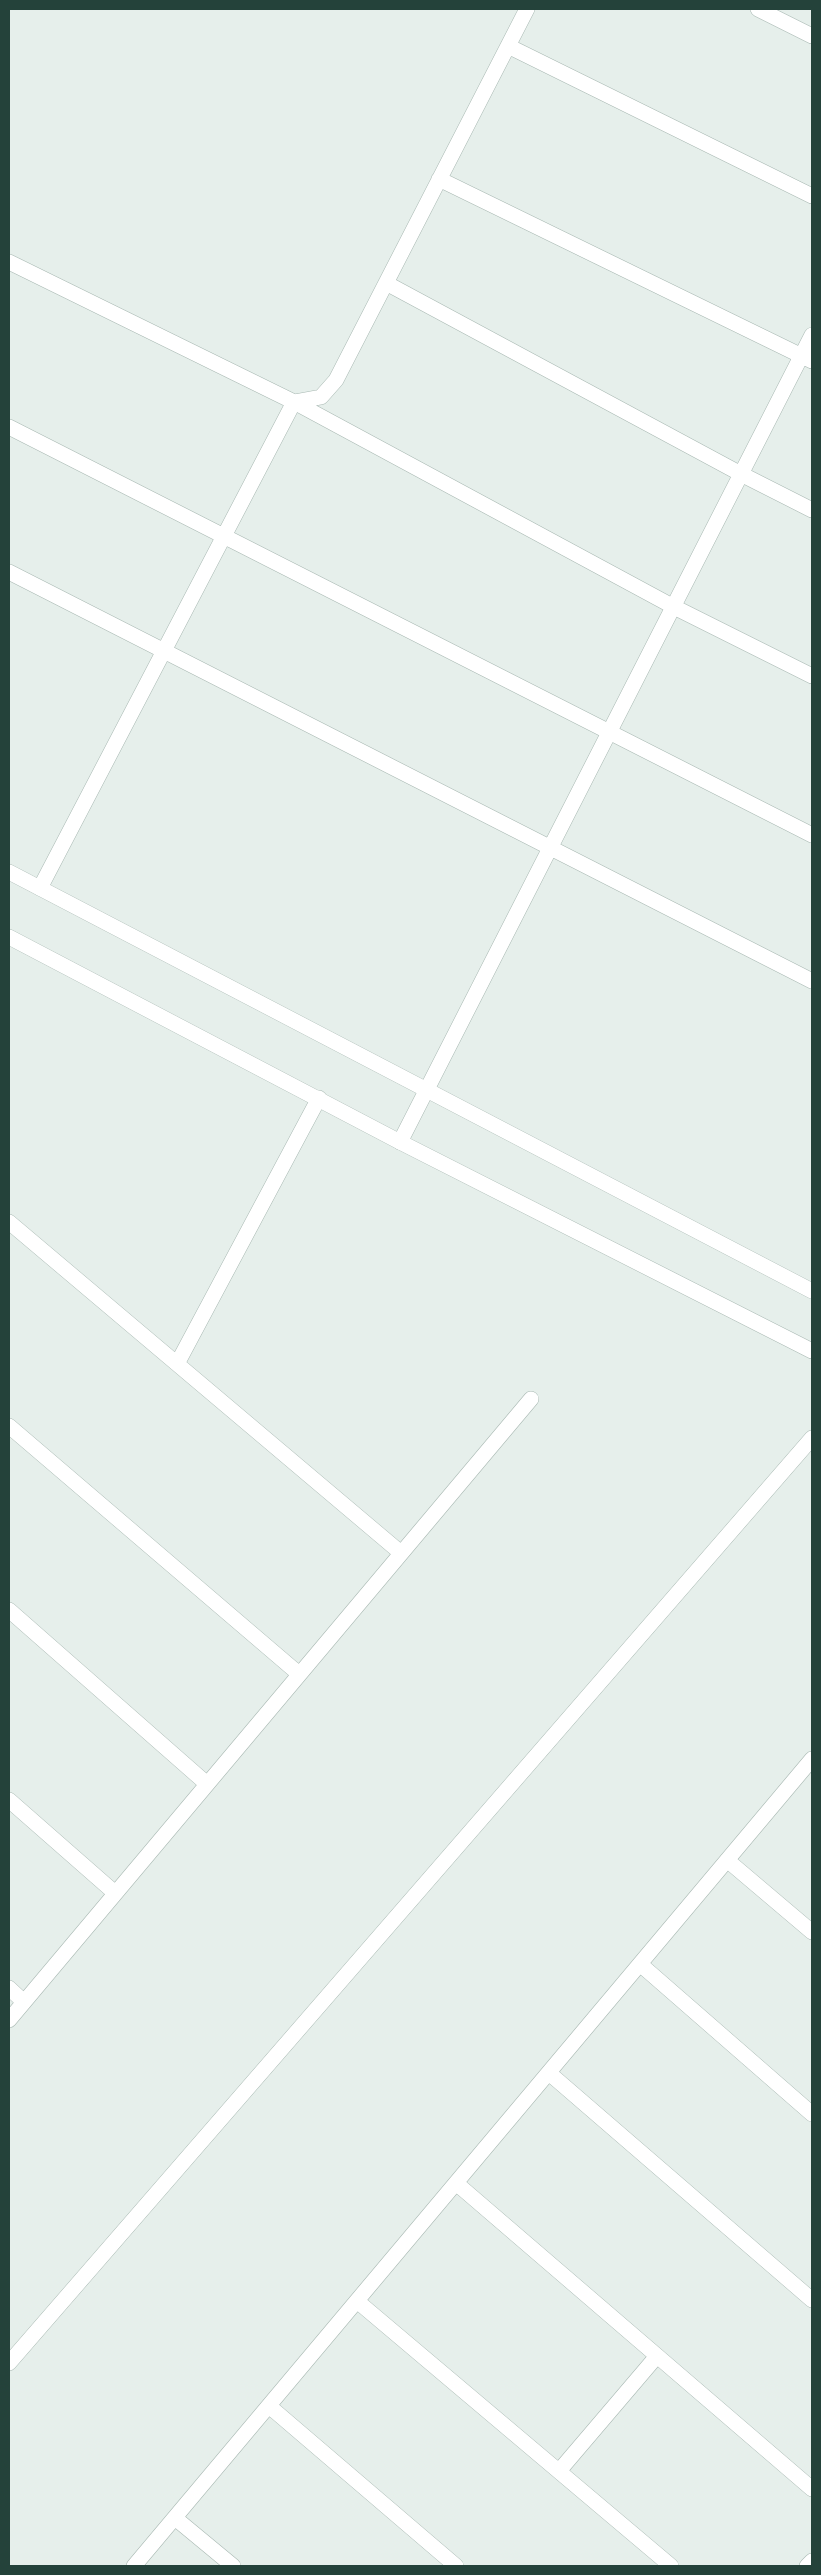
<!DOCTYPE html>
<html>
<head>
<meta charset="utf-8">
<style>
	body { margin:0 }
	#map { position:relative; width:821px; height:2575px; overflow:hidden; background:#e6efeb; font-family:Inter,sans-serif }
	canvas { display:block }
	.frame { position:absolute; inset:0; border:10px solid #24423a; pointer-events:none }
</style>
</head>
<body>
<div id="map">
<canvas width="821" height="2575"></canvas>
<div class="frame"></div>
</div>
<script>
const context = document.querySelector('canvas').getContext('2d');
context.lineJoin = 'round';
const poly = rows => new Path2D(rows.map(r => 'M' + r).join(''));
function strokePath(path, color, width, dash) { context.strokeStyle = color; context.lineWidth = width; context.lineCap = dash ? 'butt' : 'round'; context.setLineDash(dash || []); context.stroke(path); }
const minor = poly([
	[758,9,812,36],
	[508,46,812,196],
	[439,179,812,361],
	[9,262,294,402,321,397,336,380,527,9],
	[386,283,741,474,812,510],
	[9,427,812,835],
	[9,572,812,981],
	[40,888,294,402,674,607,812,676],
	[400,1142,812,335],
	[9,1222,401,1553],
	[177,1364,319,1098],
	[9,1426,299,1674],
	[9,1610,207,1784],
	[9,1800,115,1893],
	[727,1860,812,1932],
	[640,1964,812,2114],
	[9,1988,24,2002],
	[9,2020,531,1399],
	[549,2073,812,2300],
	[456,2183,812,2489],
	[357,2301,671,2566],
	[269,2406,456,2566],
	[559,2471,657,2356],
	[175,2518,233,2566],
	[134,2566,812,1759],
	[807,2566,812,2561]
]);
const tertiary = poly([
	[9,872,812,1291],
	[9,937,400,1142,812,1351],
	[9,2363,812,1438]
]);
strokePath(minor, '#a8b8b2', 16);
strokePath(tertiary, '#a8b8b2', 16);
strokePath(minor, '#fff', 15);
strokePath(tertiary, '#fff', 15);
</script>
</body>
</html>
